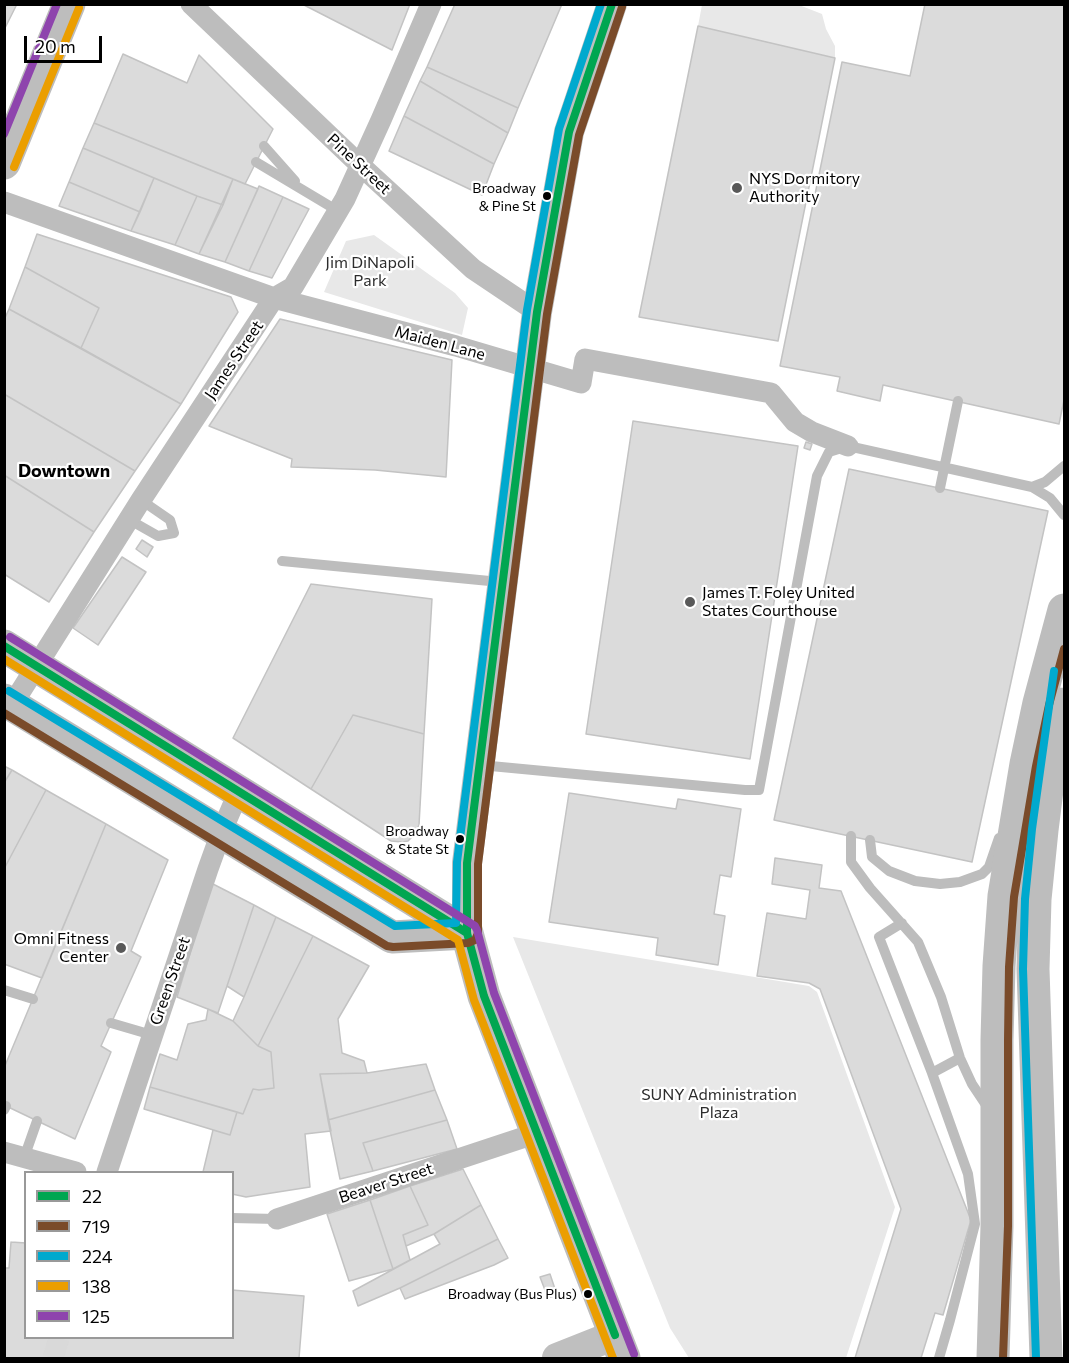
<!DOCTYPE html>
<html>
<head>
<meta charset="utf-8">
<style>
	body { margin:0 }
	#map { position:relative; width:1069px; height:1363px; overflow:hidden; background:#fff; font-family:Commissioner,sans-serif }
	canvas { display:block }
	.frame { position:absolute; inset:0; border:6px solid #000; pointer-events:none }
	.legend { position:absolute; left:24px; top:1171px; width:210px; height:168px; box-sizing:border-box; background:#fff; border:2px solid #999; margin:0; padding:8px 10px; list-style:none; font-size:18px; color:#000 }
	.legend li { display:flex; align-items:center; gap:12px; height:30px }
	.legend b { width:30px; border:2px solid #999 }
	.scale { position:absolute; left:24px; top:36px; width:78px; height:27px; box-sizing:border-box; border:3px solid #000; border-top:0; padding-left:8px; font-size:18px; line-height:21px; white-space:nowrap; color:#000; -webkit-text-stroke:4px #fff; paint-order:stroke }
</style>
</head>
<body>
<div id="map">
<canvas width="1069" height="1363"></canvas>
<div class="frame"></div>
<ul class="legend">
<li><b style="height:8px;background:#00a651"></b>22</li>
<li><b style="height:8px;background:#7a4b2a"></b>719</li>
<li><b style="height:8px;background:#00a9ce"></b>224</li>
<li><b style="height:8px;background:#eb9e00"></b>138</li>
<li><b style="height:8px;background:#8e44ad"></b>125</li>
</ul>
<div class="scale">20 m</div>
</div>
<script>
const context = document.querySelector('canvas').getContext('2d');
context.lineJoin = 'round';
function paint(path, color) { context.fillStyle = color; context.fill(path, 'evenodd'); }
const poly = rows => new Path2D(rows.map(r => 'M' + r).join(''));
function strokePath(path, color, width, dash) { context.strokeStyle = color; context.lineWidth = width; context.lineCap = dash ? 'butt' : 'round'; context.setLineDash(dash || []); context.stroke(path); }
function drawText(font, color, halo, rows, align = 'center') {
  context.font = font + ' Commissioner,sans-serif'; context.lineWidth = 4.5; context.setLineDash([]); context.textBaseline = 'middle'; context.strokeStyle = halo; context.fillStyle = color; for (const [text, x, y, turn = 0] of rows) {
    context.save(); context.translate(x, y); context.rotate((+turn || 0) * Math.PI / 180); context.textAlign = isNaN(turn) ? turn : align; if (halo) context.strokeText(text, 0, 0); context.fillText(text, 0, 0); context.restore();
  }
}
paint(poly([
	[702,5,799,5,822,14,826,29,835,46,835,58,698,26],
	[374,235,455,293,468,308,462,335,324,292,346,241],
	[513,937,809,986,817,992,895,1207,846,1358,689,1358,670,1328]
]), '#e8e8e8');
const building = poly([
	[4,4,17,4,4,30,4,4],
	[302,4,410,4,392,50,302,4],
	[455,4,562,4,518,108,427,67,455,4],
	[925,4,1064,4,1064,400,1059,424,883,385,880,401,837,391,840,377,780,366,842,62,910,76,925,4],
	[698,26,835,58,778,341,639,317,698,26],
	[123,54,187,83,199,55,273,129,245,184,94,123,123,54],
	[427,67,518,108,508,133,420,81,427,67],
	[420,81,508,133,494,164,404,116,420,81],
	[404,116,494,164,482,195,389,151,404,116],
	[94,123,233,179,223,205,197,196,83,148,94,123],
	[83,148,154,178,140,212,69,182,83,148],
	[154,178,197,196,175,245,131,231,154,178],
	[233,179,258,189,225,262,199,254,233,179],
	[69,182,140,212,131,231,59,206,69,182],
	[259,186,283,197,249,271,225,262,259,186],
	[197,196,223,205,199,254,175,245,197,196],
	[283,197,309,209,272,278,249,271,283,197],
	[37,234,231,297,238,312,181,404,81,348,99,308,25,267,37,234],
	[25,267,99,308,81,348,9,309,25,267],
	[9,309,181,404,135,471,4,394,4,320,9,309],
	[280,319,452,360,446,477,375,470,291,467,292,459,209,426,280,319],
	[4,394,135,471,94,532,4,475,4,394],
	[633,421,798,446,750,759,586,734,633,421],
	[806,442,812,444,810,450,804,448,806,442],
	[849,469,1048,511,972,862,774,820,849,469],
	[4,475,94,532,49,602,4,574,4,475],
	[142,540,153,547,147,557,136,549,142,540],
	[122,557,146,572,98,645,73,628,122,557],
	[311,584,432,599,424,734,353,715,311,789,233,738,311,584],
	[353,715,424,734,419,825,413,836,408,841,402,842,391,841,311,789,353,715],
	[4,766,12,770,4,783,4,766],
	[12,770,46,790,4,869,4,783,12,770],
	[46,790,106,824,42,978,4,964,4,869,46,790],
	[569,793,676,809,678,799,741,809,731,877,720,875,714,914,725,916,718,965,656,955,658,938,549,922,569,793],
	[106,824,168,860,131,951,141,957,101,1046,111,1052,75,1139,4,1105,4,1068,106,824],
	[775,858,822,865,819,888,841,891,971,1220,943,1315,935,1313,921,1358,855,1358,901,1209,820,989,809,983,757,976,767,913,806,919,810,890,772,884,775,858],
	[211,883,254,905,218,1013,177,997,211,883],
	[254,905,276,917,244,997,227,986,254,905],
	[276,917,313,936,258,1046,233,1021,244,997,276,917],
	[313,936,369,966,338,1019,342,1053,364,1061,367,1073,320,1074,331,1131,305,1134,310,1187,246,1197,232,1194,232,1172,203,1172,213,1130,230,1135,237,1112,243,1114,253,1089,259,1090,274,1088,271,1052,258,1046,313,936],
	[208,1009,233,1021,258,1046,271,1052,274,1088,259,1090,253,1089,243,1114,150,1087,160,1054,177,1060,188,1024,206,1020,208,1009],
	[426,1064,435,1090,328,1120,320,1074,367,1073,426,1064],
	[150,1087,237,1112,230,1135,144,1109,150,1087],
	[435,1090,447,1120,363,1143,373,1171,340,1179,328,1120,435,1090],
	[447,1120,457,1149,373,1171,363,1143,447,1120],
	[463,1169,481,1205,434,1234,406,1246,403,1235,428,1225,410,1186,463,1169],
	[410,1186,428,1225,403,1235,410,1260,393,1269,370,1200,410,1186],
	[370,1200,393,1269,349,1281,327,1214,370,1200],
	[481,1205,498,1239,400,1288,358,1306,353,1291,440,1244,434,1234,481,1205],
	[498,1239,508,1258,494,1265,405,1299,400,1288,498,1239],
	[11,1242,26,1243,26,1338,232,1338,232,1290,304,1296,299,1358,4,1358,4,1268,9,1268,11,1242],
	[550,1274,557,1295,548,1298,540,1277,550,1274]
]);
paint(building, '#dbdbdb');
strokePath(building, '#c3c3c3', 1.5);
strokePath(poly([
	[53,1358,59,1338]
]), '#d9d9d9', 21, [21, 10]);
strokePath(poly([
	[264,146,295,181],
	[256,162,338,211],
	[1032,487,1045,482,1064,466],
	[940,488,958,401],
	[128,519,158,536,174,533,170,520,141,500],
	[282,561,500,582],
	[480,765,745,790,759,790,817,476,829,452,848,446,1032,487,1050,498,1064,515],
	[851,836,851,862,870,888,918,942,941,997,960,1058,972,1084,988,1108],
	[870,840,872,857,889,871,915,881,940,884,960,882,982,874,989,867,999,838],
	[902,923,879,937,932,1073,960,1058],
	[4,990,33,999],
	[111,1023,152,1035],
	[932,1073,968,1174,975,1224,950,1320,939,1358],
	[4,1110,6,1106],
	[24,1158,37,1121],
	[232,1218,277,1219]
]), '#bdbdbd', 10);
strokePath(poly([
	[191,4,360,165,473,269,537,312],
	[4,202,274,298,456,346,581,383,585,359,771,393,795,422,812,432,848,446],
	[12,705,141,500,274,298,293,287,345,199,381,120,431,4],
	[4,1152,76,1172],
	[107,1172,208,869,221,833,239,791],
	[277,1219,537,1133]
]), '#bdbdbd', 21);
strokePath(poly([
	[467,933,467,863,537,312,569,132,612,4],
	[557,1358,615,1335]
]), '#bfbfbf', 30);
strokePath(poly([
	[4,163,69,4],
	[4,646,467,933],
	[4,700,392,937,467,933],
	[467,933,484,996,624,1358],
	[993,1358,997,1226,997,1040,999,966,1004,896,1026,764,1039,703,1064,610],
	[1046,1358,1033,969,1035,899,1042,830,1050,766,1060,704]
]), '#bdbdbd', 33);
strokePath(poly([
	[612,4,569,132,537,312,467,863,467,933,484,996,615,1335],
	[4,646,467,933]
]), '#00a651', 8);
strokePath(poly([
	[4,713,387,946,393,947,468,943,475,940,478,933,478,864,547,314,579,135,622,7],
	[1003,1358,1008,1226,1008,1040,1009,967,1014,897,1036,766,1049,705,1064,649]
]), '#7a4b2a', 8);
strokePath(poly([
	[9,691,395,926,456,923,457,862,527,310,559,129,601,4],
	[1036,1358,1023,969,1025,899,1032,829,1054,671]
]), '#00a9ce', 8);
strokePath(poly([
	[14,167,79,8],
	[4,659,458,940,474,1000,613,1358]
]), '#eb9e00', 8);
strokePath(poly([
	[4,134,57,4],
	[10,637,475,926,477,930,494,993,634,1354]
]), '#8e44ad', 8);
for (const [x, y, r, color] of [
	[737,188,6,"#595959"],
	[547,196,5,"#000"],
	[690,602,6,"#595959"],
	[460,839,5,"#000"],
	[121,948,6,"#595959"],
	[588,1294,5,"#000"]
]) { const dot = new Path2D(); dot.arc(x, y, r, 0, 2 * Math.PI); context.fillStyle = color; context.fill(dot); strokePath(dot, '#fff', 2); }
drawText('14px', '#000', '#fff', [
	["Broadway",536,188],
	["& Pine St",536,206],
	["Broadway",449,831],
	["& State St",449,849],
	["Broadway (Bus Plus)",577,1294]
], 'right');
drawText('16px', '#000', '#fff', [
	["Pine Street",359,164,43],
	["Maiden Lane",440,343,15],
	["James Street",234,360,-56],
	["Green Street",170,981,-71],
	["Beaver Street",386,1183,-18]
]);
drawText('16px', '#000', '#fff', [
	["NYS Dormitory",749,179],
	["Authority",749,197],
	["James T. Foley United",702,593],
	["States Courthouse",702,611],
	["Omni Fitness",109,939,"right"],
	["Center",109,957,"right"]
], 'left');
drawText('16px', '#2c2c2c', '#fff', [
	["Jim DiNapoli",370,263],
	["Park",370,281],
	["SUNY Administration",719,1095],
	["Plaza",719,1113]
]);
drawText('bold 18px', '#000', '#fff', [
	["Downtown",64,471]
]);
</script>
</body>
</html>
